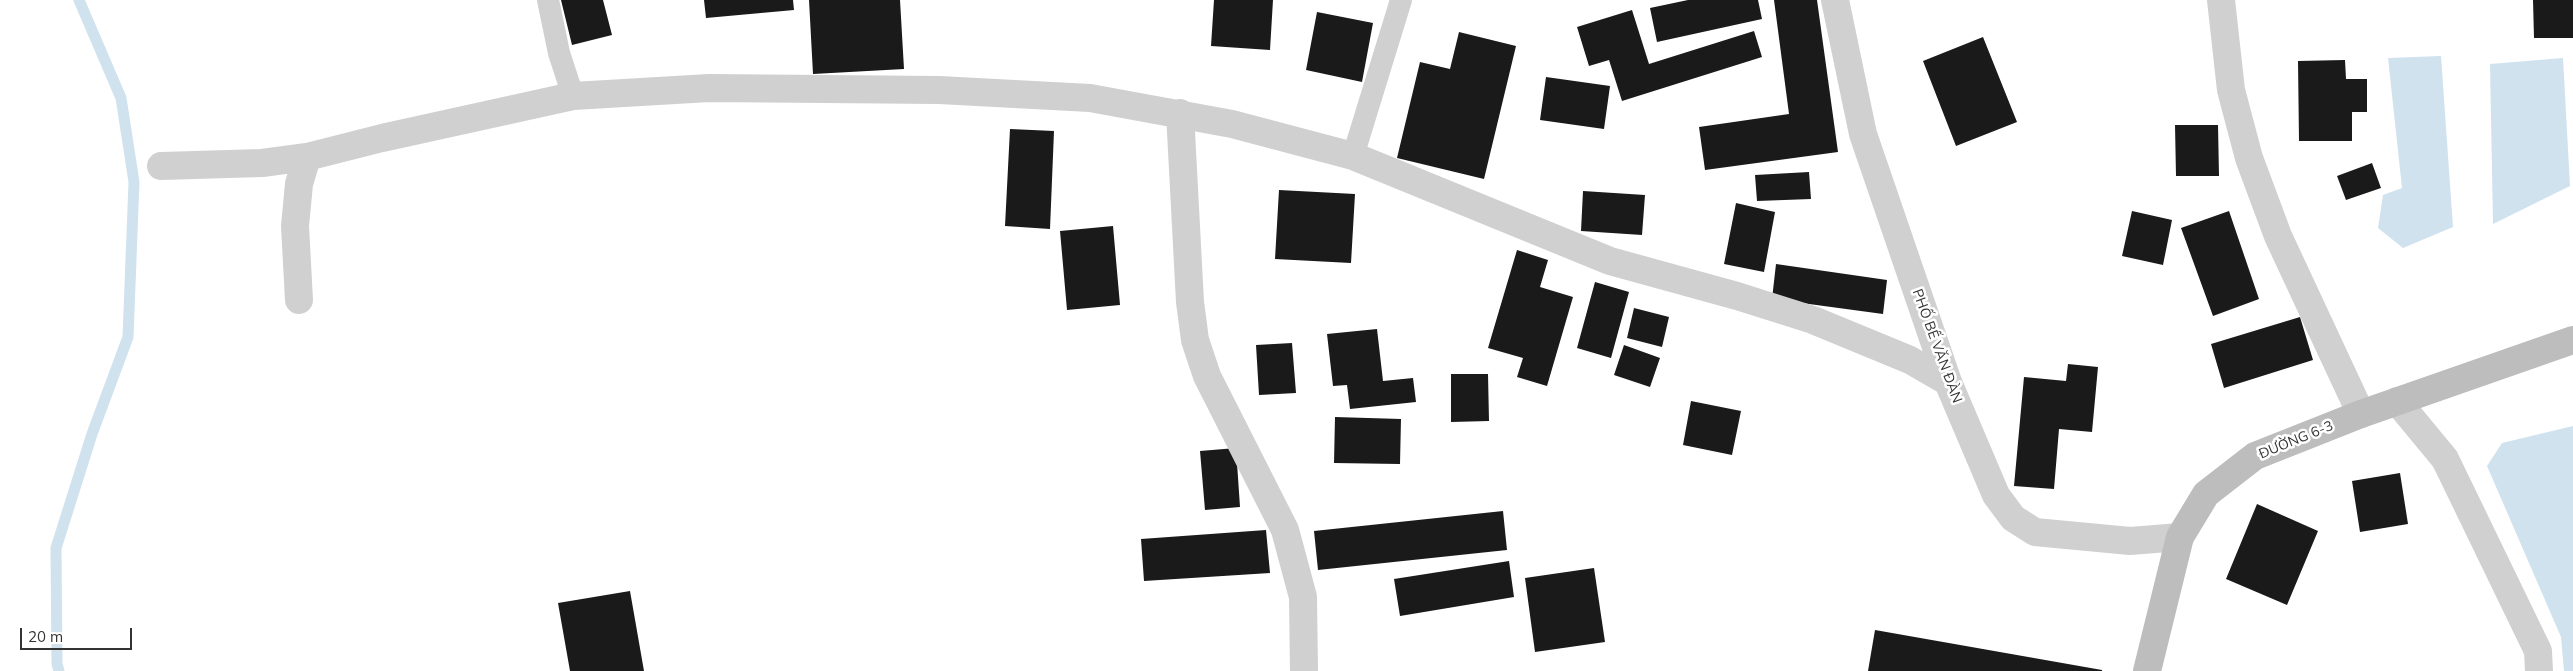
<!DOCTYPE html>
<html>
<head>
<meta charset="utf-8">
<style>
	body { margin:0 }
	#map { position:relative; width:2573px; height:671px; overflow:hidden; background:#fff; font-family:Mulish,sans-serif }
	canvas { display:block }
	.scale { position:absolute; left:20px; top:628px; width:112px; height:22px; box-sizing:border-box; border:2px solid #333; border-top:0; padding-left:6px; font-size:15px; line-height:18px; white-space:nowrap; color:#333; -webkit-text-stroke:4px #fff; paint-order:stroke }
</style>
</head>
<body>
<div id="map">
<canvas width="2573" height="671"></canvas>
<div class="scale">20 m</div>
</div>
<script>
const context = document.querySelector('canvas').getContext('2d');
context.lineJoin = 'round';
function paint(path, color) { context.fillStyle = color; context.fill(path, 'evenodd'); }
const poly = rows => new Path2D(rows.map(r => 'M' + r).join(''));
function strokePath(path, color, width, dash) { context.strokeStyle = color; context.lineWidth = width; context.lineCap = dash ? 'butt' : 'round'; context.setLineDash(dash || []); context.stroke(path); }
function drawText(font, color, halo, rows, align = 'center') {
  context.font = font + ' Mulish,sans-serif'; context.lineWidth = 5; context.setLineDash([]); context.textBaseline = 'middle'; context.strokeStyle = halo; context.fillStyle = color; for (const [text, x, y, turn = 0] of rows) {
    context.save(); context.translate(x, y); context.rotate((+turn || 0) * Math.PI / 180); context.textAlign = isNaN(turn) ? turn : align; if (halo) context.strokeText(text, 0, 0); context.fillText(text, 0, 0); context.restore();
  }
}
paint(poly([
	[2441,56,2453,227,2403,248,2378,228,2383,195,2402,188,2388,58],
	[2563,58,2570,186,2493,224,2490,64],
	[2573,426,2573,671,2564,671,2561,637,2487,466,2502,443]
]), '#cfe2ee');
strokePath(poly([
	[59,671,57,664,56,548,92,434,128,337,134,182,121,98,79,0]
]), '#cfe2ee', 11);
paint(poly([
	[561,0,603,0,612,35,572,45],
	[704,0,793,0,794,10,706,18],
	[809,0,900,0,904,69,813,74],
	[1214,0,1273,0,1270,50,1211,46],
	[1688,0,1758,0,1762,19,1657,42,1650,8],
	[1774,0,1817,0,1838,152,1705,170,1699,127,1789,114],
	[2533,0,2573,0,2573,38,2534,38],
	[1632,10,1649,64,1754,31,1762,57,1622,101,1609,60,1589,66,1577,27],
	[1317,12,1373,23,1362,82,1306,70],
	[1459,32,1516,46,1484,179,1397,158,1420,62,1450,69],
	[1983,37,2017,122,1956,146,1923,61],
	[2345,60,2346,79,2367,79,2367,112,2352,112,2352,141,2299,141,2298,61],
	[1546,77,1610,86,1604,129,1540,120],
	[2175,125,2218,125,2219,176,2176,176],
	[1010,129,1054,131,1050,229,1005,226],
	[2372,163,2381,188,2346,200,2337,176],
	[1809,172,1811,199,1757,201,1755,175],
	[1279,190,1355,194,1351,263,1275,259],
	[1583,191,1645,195,1642,235,1581,231],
	[1736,203,1775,212,1764,272,1724,264],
	[2132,211,2172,220,2163,265,2122,256],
	[2229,211,2259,299,2213,316,2181,228],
	[1113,226,1120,305,1067,310,1060,231],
	[1517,250,1548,260,1540,287,1573,297,1547,386,1517,377,1523,358,1488,348],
	[1776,264,1887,280,1883,314,1772,299],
	[1595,282,1629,292,1611,358,1577,348],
	[1634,308,1669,317,1662,347,1627,338],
	[2300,317,2313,360,2224,388,2211,344],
	[1377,329,1383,381,1413,378,1416,402,1350,409,1347,385,1333,386,1327,334],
	[1292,343,1296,393,1259,395,1256,345],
	[1624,345,1660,358,1650,387,1614,375],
	[2068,364,2098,367,2092,432,2059,429,2054,489,2014,486,2024,377,2066,381],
	[1451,374,1488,374,1489,421,1451,422],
	[1691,401,1741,411,1732,455,1683,445],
	[1335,417,1401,419,1400,464,1334,463],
	[1236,448,1240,507,1205,510,1200,451],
	[2400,473,2408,524,2360,532,2352,481],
	[2257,504,2318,531,2287,605,2226,579],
	[1503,511,1507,550,1318,570,1314,531],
	[1266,530,1270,573,1144,581,1141,539],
	[1509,561,1514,597,1400,616,1394,579],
	[1594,568,1605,642,1535,652,1525,578],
	[630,591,644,671,570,671,558,603],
	[1875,630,2102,670,2102,671,1868,671]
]), '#1a1a1a');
strokePath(poly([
	[548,0,559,53,573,96],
	[1353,156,1401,0]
]), '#d0d0d0', 22);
strokePath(poly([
	[1835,0,1863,134,1948,382,1996,495,2013,518,2035,532,2130,541,2180,537],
	[2221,0,2231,90,2249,158,2278,236,2361,414],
	[1180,113,1190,302,1195,340,1207,376,1285,530,1303,597,1304,671],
	[161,166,262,163,307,157,382,138,573,96,709,88,939,90,1090,98,1232,124,1353,156,1610,261,1737,296,1813,320,1910,360,1948,382],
	[299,300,295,226,299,184,307,157],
	[2397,401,2445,459,2538,651,2539,671]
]), '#d0d0d0', 28);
strokePath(poly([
	[2147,671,2180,537,2206,494,2255,456,2361,414,2573,340]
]), '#bdbdbd', 28);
drawText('14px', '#333', '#fff', [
	["PHỐ BẾ VĂN ĐÀN",1937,346,70],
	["ĐƯỜNG 6-3",2296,440,-22]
]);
</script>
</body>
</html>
